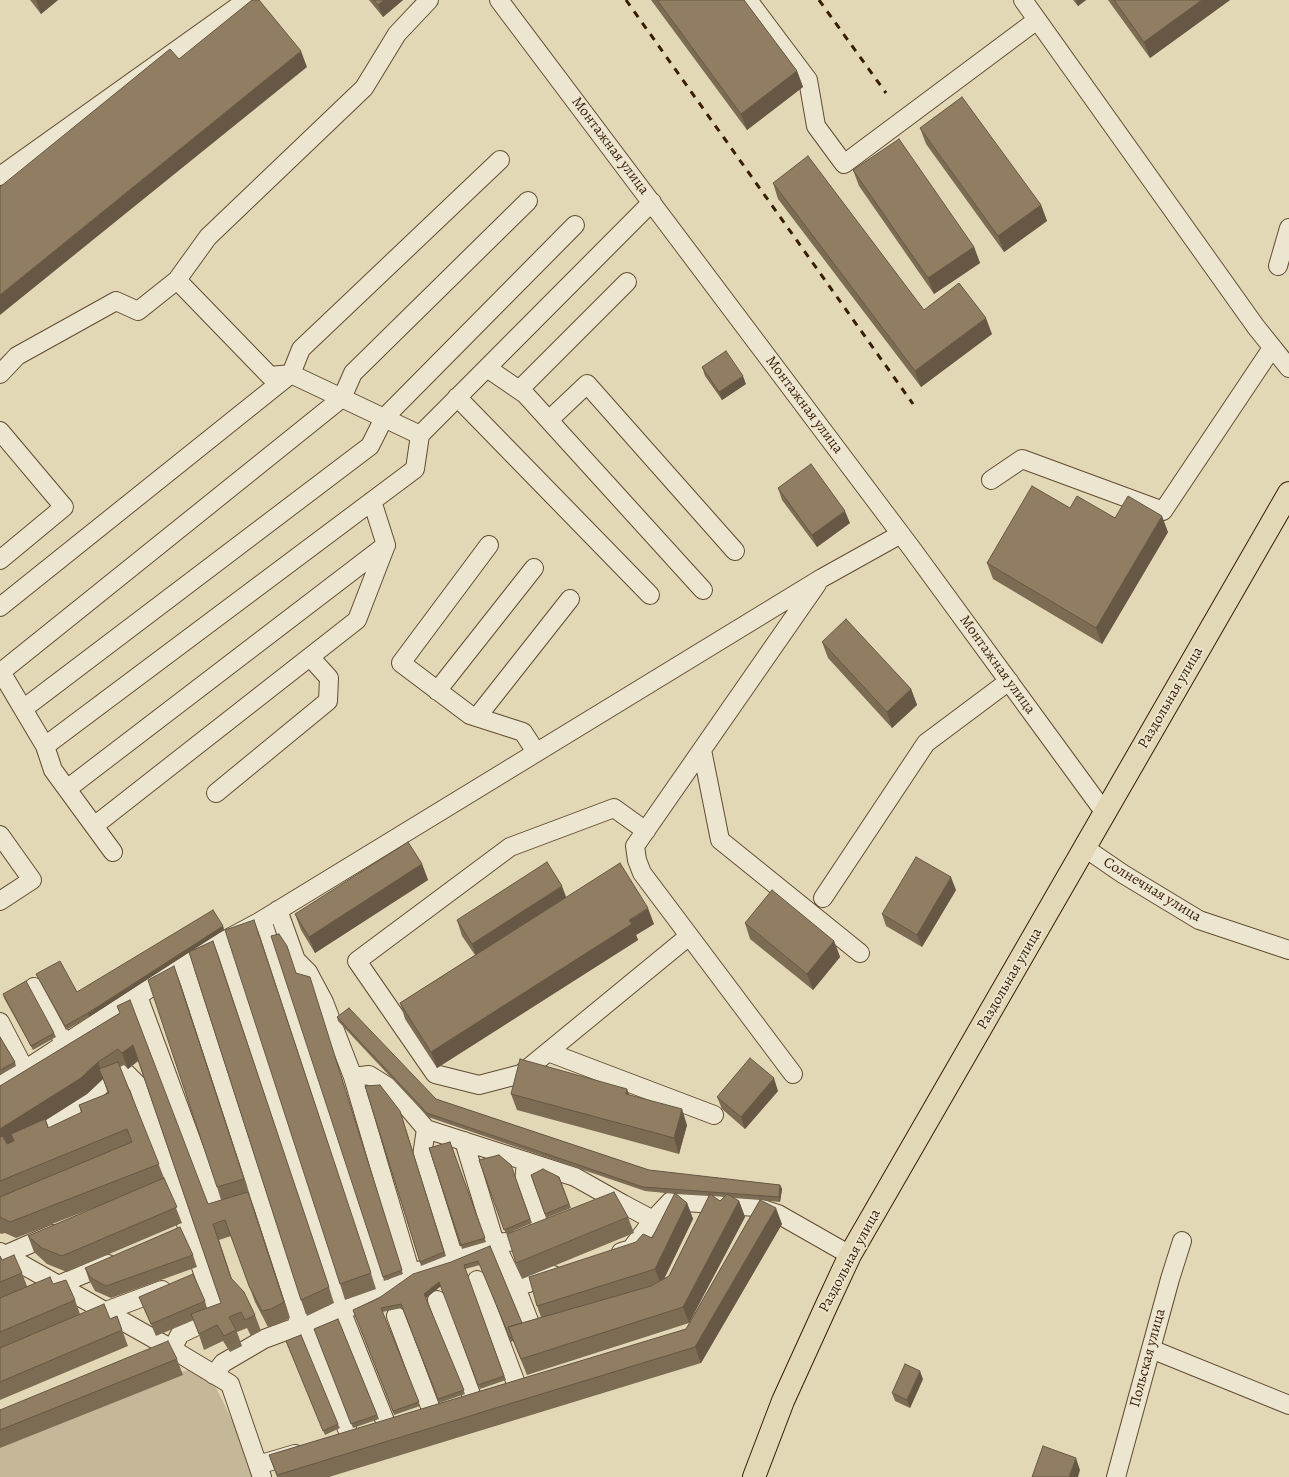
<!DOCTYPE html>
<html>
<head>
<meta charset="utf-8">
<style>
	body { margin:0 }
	canvas { display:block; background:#e2d8b6 }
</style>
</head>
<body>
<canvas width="1289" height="1477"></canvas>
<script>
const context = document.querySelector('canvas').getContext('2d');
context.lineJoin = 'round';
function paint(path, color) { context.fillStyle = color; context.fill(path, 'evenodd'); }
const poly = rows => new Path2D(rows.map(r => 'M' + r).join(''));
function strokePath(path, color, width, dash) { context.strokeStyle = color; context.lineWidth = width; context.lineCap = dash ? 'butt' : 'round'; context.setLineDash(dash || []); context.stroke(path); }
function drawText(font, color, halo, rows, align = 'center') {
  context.font = font + ' Alegreya,serif'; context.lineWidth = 3.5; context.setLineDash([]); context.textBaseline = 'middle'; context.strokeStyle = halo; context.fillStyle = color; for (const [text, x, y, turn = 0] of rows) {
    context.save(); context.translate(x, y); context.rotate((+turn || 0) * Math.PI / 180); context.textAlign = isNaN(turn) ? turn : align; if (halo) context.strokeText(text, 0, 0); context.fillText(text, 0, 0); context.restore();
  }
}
paint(poly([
	[205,1365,260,1477,0,1477,0,1445,79,1401]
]), '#c5b898');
const minor = poly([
	[499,0,912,549,1105,813],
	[748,0,808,80,816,126,844,164,1037,20],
	[1023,0,1256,327,1289,368],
	[0,176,247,0],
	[1278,266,1289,228],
	[177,280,270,376,291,374,420,435,652,202],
	[487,368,525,394,703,590],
	[0,374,17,356,116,301,138,311,177,280,208,237,364,88,397,34,429,0],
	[519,390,627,282],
	[457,397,650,595],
	[549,420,587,384,735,551],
	[0,431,64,507,0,560],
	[991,480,1022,459,1163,511,1272,348],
	[489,545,401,663,470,715,523,732,536,752],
	[0,607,291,374,301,349,500,160],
	[0,670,45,746],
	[1,672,342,398,353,373,528,201],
	[437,691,534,568],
	[23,709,370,446,384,418,575,225],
	[477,717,570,599],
	[702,750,720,840,860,953],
	[67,789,386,545,372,501],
	[216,793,328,701,329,678,310,657],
	[94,826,357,620,386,545],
	[646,831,614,808,510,847,357,961,435,1074,479,1085,521,1074,689,936],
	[0,835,32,880,0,901],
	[1085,848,1123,874,1199,920,1289,950],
	[113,852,53,770,45,746,415,469,420,435],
	[823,898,926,743,1009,681],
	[278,910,296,960,308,972,324,1002,353,1077],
	[262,920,383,1295],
	[221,943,341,1310,387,1426],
	[184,967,300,1325],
	[34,987,65,1044],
	[138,996,217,1210,231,1206],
	[0,1022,25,1070],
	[548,1052,714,1115],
	[793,1074,642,873,637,860,635,846,817,584],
	[0,1086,216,945,259,922,822,578,901,534],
	[426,1129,422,1156,454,1258],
	[464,1141,495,1243,516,1287,553,1275],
	[0,1152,79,1108,106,1080,126,1073,138,1085,218,1316,180,1334,172,1349],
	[526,1161,524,1183,543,1232],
	[598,1213,623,1204,653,1220,671,1201,756,1207,778,1214,850,1255],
	[0,1252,172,1349,230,1384,262,1477],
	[621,1252,631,1249,653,1220],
	[0,1257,53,1234],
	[411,1274,353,1077,369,1075,393,1090,426,1129,575,1177,623,1204],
	[477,1280,517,1386],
	[516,1287,533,1331,547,1327],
	[51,1288,108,1264],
	[437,1300,473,1400],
	[98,1314,162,1290],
	[396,1316,432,1412],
	[306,1323,350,1437],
	[1151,1349,1289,1405],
	[214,1375,223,1363,264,1339,383,1295,411,1274,495,1243,518,1241,534,1235],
	[258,1465,295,1454],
	[1116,1477,1170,1279,1182,1241]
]);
const major = poly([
	[754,1477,783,1401,829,1300,850,1255,1289,493]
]);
strokePath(minor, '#644b32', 20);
strokePath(major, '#3a1c06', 24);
strokePath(minor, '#ece6d0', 18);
strokePath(major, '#e2d8b6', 22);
strokePath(poly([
	[626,0,913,404],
	[819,0,886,93]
]), '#3a1c06', 3, [7, 7]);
paint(poly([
	[30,0,58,0,41,14],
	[369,0,403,0,383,17],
	[651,0,744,0,797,71,803,87,747,130],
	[1073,0,1086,0,1078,6],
	[1108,0,1230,0,1150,58],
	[920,128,1041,205,1047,221,1004,252,926,144],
	[853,170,974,247,980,263,934,294,859,186],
	[773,183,924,310,992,334,921,387,778,199],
	[702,367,746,384,722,400,705,376],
	[778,488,850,523,817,547,782,500],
	[1070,508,1168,532,1102,644,993,579,987,563],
	[822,642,911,689,917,705,892,728,828,658],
	[422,864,428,880,315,953,301,930,295,914],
	[956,890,922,947,886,926,882,914],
	[566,897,654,924,636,935,638,940,437,1068,405,1019,400,1003,475,955,462,936,457,920],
	[254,920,376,1289,345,1300,340,1284],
	[745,923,834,941,840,957,813,990,750,939],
	[223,926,224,930,191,951,213,941,334,1303,307,1316,301,1300,189,952,89,1017,66,1030,38,978,36,974,77,992],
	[296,974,311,981,403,1274,384,1281],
	[180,982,290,1318,276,1325,268,1327,255,1302,231,1236,219,1240,232,1279,255,1315,261,1331,251,1336,247,1328,237,1332,242,1346,230,1352,223,1341,204,1350,194,1320,156,1336,139,1297,205,1301,207,1308,221,1303,138,1061,128,1069,124,1065,120,1067,182,1223,67,1272,47,1264,34,1252,28,1236,101,1205,16,1238,5,1233,1,1234,0,1233,0,1086,120,1013,208,1204,221,1200,217,1187],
	[103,1079,108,1094,79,1105,81,1113,49,1128,46,1120,87,1094],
	[3,994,54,1033,56,1037,33,1050,4,998],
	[337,1017,436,1099,649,1170,780,1185,782,1189,780,1202,760,1200,782,1224,701,1363,329,1477,277,1477,269,1455,686,1329,760,1200,733,1198,739,1201,745,1217,689,1323,527,1375,513,1341,511,1342,480,1265,465,1269,506,1380,480,1389,441,1286,426,1298,465,1394,439,1403,402,1308,382,1312,420,1406,394,1415,353,1310,451,1262,490,1246,522,1323,541,1317,537,1306,652,1238,675,1194,645,1191,428,1117,338,1021],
	[675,1194,709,1196,669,1276,664,1279,693,1219,687,1203],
	[713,1196,724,1197,720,1201],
	[0,1037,15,1062,16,1066,0,1075],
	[365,1086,400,1111,446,1256,421,1266],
	[778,1091,745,1129,722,1109,717,1097],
	[511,1094,630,1095,687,1125,679,1154,517,1110],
	[450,1142,486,1242,462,1249,429,1148],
	[479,1160,511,1165,532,1223,506,1234],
	[531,1175,559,1177,571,1208,546,1218],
	[628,1217,634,1233,522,1279,516,1263],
	[193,1255,197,1267,111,1298,95,1291,89,1280,85,1268],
	[0,1256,2,1260,22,1273,27,1286,53,1284,75,1300,80,1314,110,1319,117,1316,128,1346,0,1400],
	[338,1319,379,1419,353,1428,314,1329],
	[286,1341,338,1424,340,1428,325,1435],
	[177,1359,183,1375,0,1448,0,1410],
	[923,1379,910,1408,895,1401,892,1393]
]), '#7d6c54');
paint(poly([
	[36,0,58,0,41,14],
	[384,0,403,0,383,17,378,5],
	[1076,0,1086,0,1078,6],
	[1202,0,1230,0,1150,58,1144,42],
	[301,51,307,67,0,315,0,295],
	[797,71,803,87,747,130,741,114],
	[1041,205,1047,221,1004,252,998,236],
	[974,247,980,263,934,294,928,278],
	[986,318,992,334,921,387,915,371],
	[743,376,746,384,722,400,719,392],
	[845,511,850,523,817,547,812,535],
	[1162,516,1168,532,1102,644,1096,628],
	[911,689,917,705,892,728,887,712],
	[422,864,428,880,315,953,309,937],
	[951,877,956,890,922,947,917,935],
	[562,886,568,902,478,960,472,944],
	[648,908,654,924,636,935,638,940,437,1068,431,1052],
	[254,920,260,936,376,1289,371,1273],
	[223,926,224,930,89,1017,88,1013],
	[213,941,219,957,334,1303,329,1287],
	[834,941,840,957,813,990,807,974],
	[174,966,180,982,250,1195,244,1179],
	[133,1045,138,1061,128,1069,122,1053],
	[98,1062,104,1078,87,1094,46,1120,11,1134,14,1140,1,1149,0,1147,0,1129],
	[774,1078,778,1091,745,1129,741,1117],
	[627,1089,633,1105,626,1094],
	[682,1109,687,1125,679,1154,674,1138],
	[780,1185,782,1189,780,1202,779,1197],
	[248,1192,254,1208,290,1318,284,1302],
	[739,1201,745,1217,689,1323,683,1307],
	[687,1203,693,1219,661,1285,655,1269],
	[776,1208,782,1224,701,1363,695,1347],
	[439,1282,441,1286,426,1298,424,1294],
	[920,1371,923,1379,910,1408,907,1400],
	[1076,1458,1080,1470,1078,1477,1069,1477]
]), '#665845');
const building = poly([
	[252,0,259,0,301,51,0,295,0,187,170,49,179,59,252,0],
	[374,0,384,0,378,5,374,0],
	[657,0,744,0,797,71,741,114,657,0],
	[1114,0,1202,0,1144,42,1114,0],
	[962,97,1041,205,998,236,920,128,962,97],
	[899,139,974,247,928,278,853,170,899,139],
	[808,156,924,310,959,283,986,318,915,371,773,183,808,156],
	[726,351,743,376,719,392,702,367,726,351],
	[811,464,845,511,812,535,778,488,811,464],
	[1032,486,1070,508,1077,496,1115,518,1128,496,1162,516,1096,628,987,563,1032,486],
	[846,619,911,689,887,712,822,642,846,619],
	[408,842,422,864,309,937,295,914,408,842],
	[916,857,951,877,917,935,882,914,916,857],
	[547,862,562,886,472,944,457,920,547,862],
	[620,863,648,908,629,920,632,924,431,1052,400,1003,620,863],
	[772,890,834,941,807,974,745,923,772,890],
	[213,910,223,926,88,1013,65,1026,36,974,60,961,77,992,213,910],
	[254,920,371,1273,340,1284,225,930,254,920],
	[279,934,287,946,296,973,310,977,402,1270,383,1277,271,936,279,934],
	[213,941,329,1287,301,1300,189,952,213,941],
	[174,966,244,1179,217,1187,148,980,174,966],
	[26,981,54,1033,31,1046,3,994,26,981],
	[130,1000,208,1204,248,1192,284,1302,271,1309,262,1311,249,1286,225,1220,213,1224,231,1278,244,1292,255,1315,245,1320,241,1312,229,1317,236,1330,224,1336,217,1325,199,1334,191,1314,221,1303,133,1045,122,1053,118,1049,98,1062,81,1078,0,1129,0,1086,120,1013,117,1006,130,1000],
	[349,1008,436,1099,649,1170,780,1185,779,1197,643,1187,427,1113,337,1017,349,1008],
	[0,1037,15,1062,0,1070,0,1037],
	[750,1058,774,1078,741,1117,717,1097,750,1058],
	[520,1059,627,1089,626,1094,682,1109,674,1138,511,1094,520,1059],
	[118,1062,159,1164,10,1222,0,1217,0,1197,132,1142,127,1129,0,1181,0,1137,3,1136,7,1144,14,1141,11,1134,45,1119,48,1128,82,1112,79,1105,109,1093,99,1069,118,1062],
	[380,1085,400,1111,444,1252,420,1262,365,1086,380,1085],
	[450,1142,485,1238,461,1245,429,1148,450,1142],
	[499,1155,511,1165,530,1219,504,1230,479,1160,499,1155],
	[543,1169,559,1177,569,1204,545,1214,531,1175,543,1169],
	[164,1178,177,1207,62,1256,42,1248,28,1236,164,1178],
	[614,1192,628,1217,516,1263,507,1234,614,1192],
	[675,1193,687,1203,655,1269,537,1306,529,1277,636,1242,643,1234,652,1238,675,1193],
	[710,1194,720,1201,727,1194,739,1201,683,1307,521,1359,508,1327,651,1286,669,1276,710,1194],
	[760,1200,776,1208,695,1347,277,1475,269,1455,686,1329,760,1200],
	[180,1227,193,1255,106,1286,91,1278,85,1268,180,1227],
	[490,1246,522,1323,508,1327,512,1337,510,1338,478,1261,464,1265,504,1376,478,1385,439,1282,424,1294,464,1390,438,1399,401,1304,381,1308,419,1402,393,1411,353,1310,379,1298,413,1274,451,1262,490,1246],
	[14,1255,22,1273,0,1282,0,1256,2,1260,14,1255],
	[193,1274,205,1301,151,1324,139,1297,193,1274],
	[50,1277,53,1284,66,1280,75,1300,0,1332,0,1298,50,1277],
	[104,1304,110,1319,117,1316,122,1330,0,1382,0,1348,104,1304],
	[338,1319,377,1415,351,1424,314,1329,338,1319],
	[301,1335,338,1424,323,1431,286,1341,301,1335],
	[168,1341,177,1359,0,1430,0,1410,168,1341],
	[905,1364,920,1371,907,1400,892,1393,905,1364],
	[1043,1446,1076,1458,1069,1477,1032,1477,1043,1446]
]);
paint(building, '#917e62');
strokePath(building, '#665845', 1);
drawText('15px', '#3a1c06', '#ece6d0', [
	["Монтажная улица",610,146,53],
	["Монтажная улица",804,405,53],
	["Монтажная улица",997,665,54],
	["Раздольная улица",1171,698,-60],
	["Солнечная улица",1152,890,31],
	["Раздольная улица",1010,979,-60],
	["Раздольная улица",850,1261,-62],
	["Польская улица",1148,1358,-75]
]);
</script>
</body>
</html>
